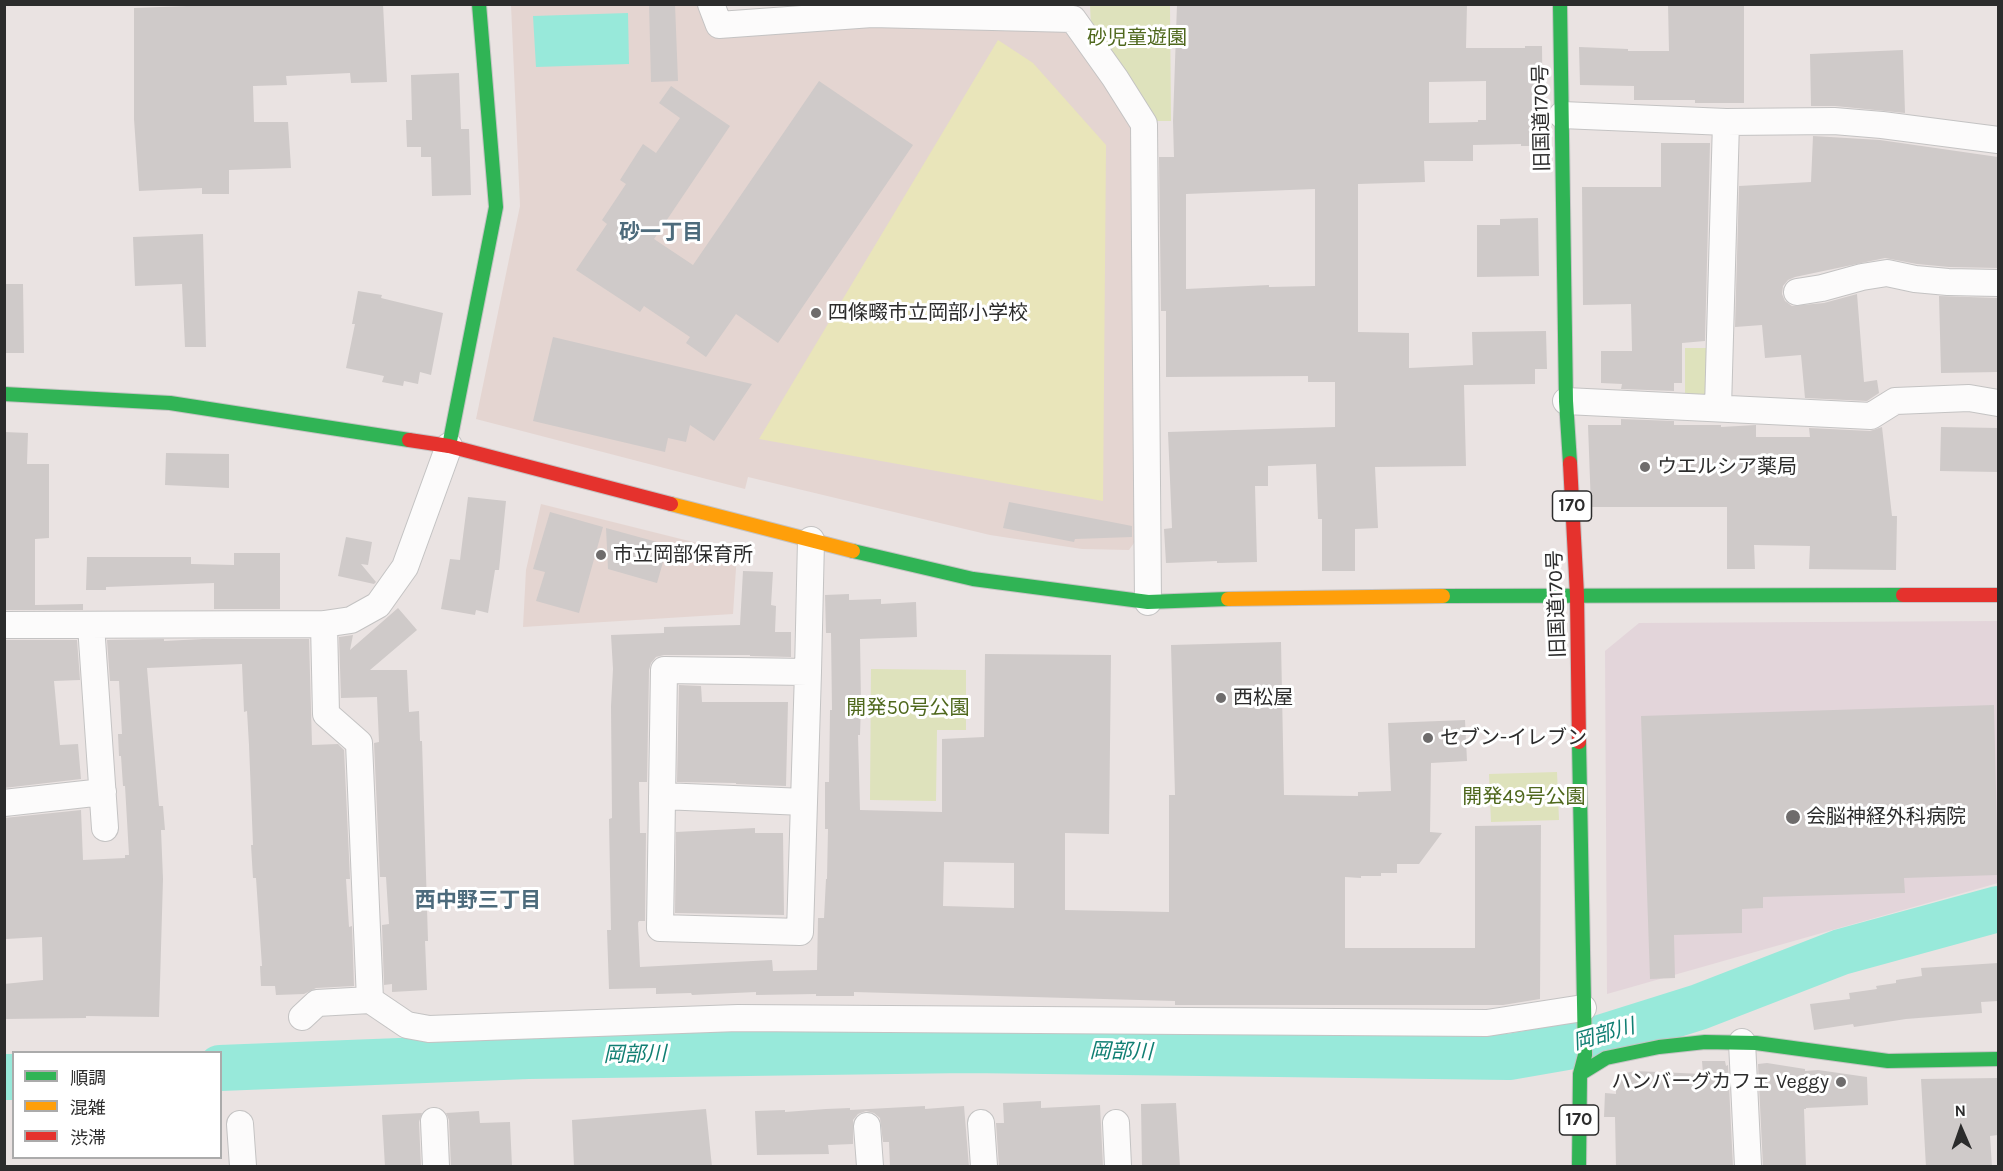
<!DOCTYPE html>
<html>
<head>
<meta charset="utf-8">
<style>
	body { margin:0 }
	#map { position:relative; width:2003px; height:1171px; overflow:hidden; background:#eae3e2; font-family:Karla,"Noto Sans JP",sans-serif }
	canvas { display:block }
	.frame { position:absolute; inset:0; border:6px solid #2c2c2c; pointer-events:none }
	.legend { position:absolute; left:12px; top:1051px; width:210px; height:108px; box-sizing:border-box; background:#fff; border:2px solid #ababab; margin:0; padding:8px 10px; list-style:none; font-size:18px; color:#2c2c2c }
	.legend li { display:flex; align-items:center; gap:12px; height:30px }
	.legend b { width:30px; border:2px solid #ababab }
	.north { position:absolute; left:1931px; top:1099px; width:60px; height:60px; -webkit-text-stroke:4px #fff; paint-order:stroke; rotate:358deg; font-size:16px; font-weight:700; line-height:24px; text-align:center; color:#2c2c2c }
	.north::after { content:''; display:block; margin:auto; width:21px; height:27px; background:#2c2c2c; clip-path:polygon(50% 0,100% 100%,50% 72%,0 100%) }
</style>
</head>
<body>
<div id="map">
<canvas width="2003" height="1171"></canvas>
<div class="frame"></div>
<ul class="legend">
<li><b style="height:8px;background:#30b455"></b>順調</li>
<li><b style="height:8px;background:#ff9f0a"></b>混雑</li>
<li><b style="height:8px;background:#e5322d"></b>渋滞</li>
</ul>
<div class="north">N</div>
</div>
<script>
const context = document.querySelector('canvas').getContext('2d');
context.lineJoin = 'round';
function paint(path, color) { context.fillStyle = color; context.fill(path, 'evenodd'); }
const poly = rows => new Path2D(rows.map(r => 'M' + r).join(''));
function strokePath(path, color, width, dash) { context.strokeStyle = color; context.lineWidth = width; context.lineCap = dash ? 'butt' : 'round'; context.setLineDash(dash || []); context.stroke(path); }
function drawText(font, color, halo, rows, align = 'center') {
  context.font = font + ' Karla,"Noto Sans JP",sans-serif'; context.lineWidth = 6; context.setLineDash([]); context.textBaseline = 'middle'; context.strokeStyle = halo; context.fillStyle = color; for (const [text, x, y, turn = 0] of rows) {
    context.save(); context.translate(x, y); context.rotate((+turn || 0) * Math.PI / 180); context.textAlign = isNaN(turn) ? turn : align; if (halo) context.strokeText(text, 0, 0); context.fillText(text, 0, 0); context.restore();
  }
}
paint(poly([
	[511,5,697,5,705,14,711,34,872,22,1062,30,1080,44,1132,124,1134,543,1129,550,1082,549,990,535,748,477,745,489,476,419,520,206],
	[541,504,737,553,733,614,523,627,526,570]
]), '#e4d5d1');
paint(poly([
	[1998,621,1998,883,1607,994,1605,651,1639,623]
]), '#e3d5da');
paint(poly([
	[1090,5,1170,5,1171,121,1153,121,1091,26],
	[1685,348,1712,348,1711,392,1705,398,1685,398],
	[871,669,966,670,966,730,937,730,936,801,870,800],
	[1557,772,1559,820,1491,822,1489,774]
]), '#dee2bc');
paint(poly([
	[998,40,1033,63,1106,145,1103,501,759,439]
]), '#e9e5ba');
paint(poly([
	[628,13,629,64,536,67,533,16]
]), '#98e9da');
strokePath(poly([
	[220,1068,528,1056,968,1050,1509,1057,1578,1045,1699,1007,1841,952,1998,909],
	[4,1077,14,1077]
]), '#98e9da', 46);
paint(poly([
	[240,4,383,4,387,82,351,83,350,73,286,76,287,85,253,86,254,122,288,122,291,168,229,170,229,194,202,194,202,188,139,191,134,119,134,8],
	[649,4,675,4,678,81,651,82],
	[1177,4,1467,4,1466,48,1525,48,1525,46,1542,46,1543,146,1521,146,1521,144,1473,145,1473,161,1424,161,1425,182,1358,184,1358,332,1409,333,1409,368,1473,365,1472,332,1546,331,1547,369,1535,369,1535,384,1464,385,1466,466,1375,467,1378,528,1355,529,1355,571,1322,571,1322,519,1318,519,1316,464,1268,466,1268,486,1255,486,1257,562,1217,563,1217,561,1166,563,1164,529,1172,528,1168,432,1335,427,1335,382,1308,382,1308,376,1166,377,1166,311,1161,311,1159,157,1174,157,1173,121],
	[1486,81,1486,120,1478,120,1478,122,1429,123,1429,82],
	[1315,189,1315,286,1269,287,1269,285,1186,289,1186,194],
	[1668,4,1744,4,1744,103,1695,103,1695,100,1634,100,1634,86,1580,85,1579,47,1628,49,1628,51,1669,51],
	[1903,50,1905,113,1835,106,1811,106,1810,54],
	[459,73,461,129,469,129,471,195,432,196,431,157,421,157,421,147,407,147,406,120,412,120,411,75],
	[819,81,913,145,778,343,736,314,706,357,686,343,690,337,644,306,640,312,576,270,607,224,602,220,626,184,620,180,643,144,656,153,680,118,659,103,671,86,730,126,654,239,693,265],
	[1813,136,1880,140,1998,157,1998,268,1949,267,1917,264,1885,258,1795,277,1788,280,1783,286,1782,294,1785,301,1792,306,1824,303,1857,294,1864,382,1877,380,1879,393,1867,401,1805,398,1801,355,1765,358,1762,325,1735,327,1739,186,1811,182],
	[1661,143,1710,143,1705,341,1682,343,1682,383,1674,383,1674,391,1621,389,1622,384,1601,383,1601,351,1632,351,1631,304,1583,305,1582,187,1661,187],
	[1538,218,1539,276,1477,277,1477,225,1500,225,1500,219],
	[203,234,206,347,185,347,182,284,135,286,133,237],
	[4,284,23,284,24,353,4,353],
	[358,291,382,295,381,298,443,313,431,375,420,372,418,384,404,381,403,386,382,382,384,376,346,368,355,324,352,324],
	[1939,296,1998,298,1998,372,1941,373],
	[553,337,752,384,714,441,690,425,686,442,668,438,665,452,533,421],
	[1621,419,1674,421,1674,425,1721,425,1721,427,1756,425,1756,437,1810,437,1809,428,1870,431,1882,427,1892,516,1897,516,1896,570,1809,569,1810,546,1754,545,1755,569,1727,569,1727,507,1591,507,1588,425,1621,425],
	[1941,427,1998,428,1998,472,1940,471],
	[4,432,28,433,27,464,49,464,49,538,35,539,35,605,83,604,83,610,4,610],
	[166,453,229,454,229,488,165,485],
	[468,497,506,501,499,570,495,570,488,613,476,610,475,615,441,609,450,559,460,560],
	[1009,502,1132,526,1132,537,1075,539,1074,542,1003,528],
	[550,512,603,527,579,613,536,601,545,572,533,569],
	[606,528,668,545,657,583,608,569],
	[346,537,372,542,368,565,361,564,376,582,374,584,338,576],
	[234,553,280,553,280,609,214,609,214,583,106,587,106,590,86,590,87,557,191,557,191,564,234,565],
	[743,571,773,572,771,605,776,606,775,632,791,632,791,657,750,656,750,655,664,655,656,657,651,663,649,670,647,782,639,782,640,833,646,833,645,921,639,921,638,923,640,967,772,960,773,971,817,970,818,918,824,918,826,879,827,879,828,829,825,829,825,782,829,782,830,710,832,710,831,633,826,633,825,595,849,594,849,600,881,599,881,604,916,602,917,637,860,639,861,704,860,735,858,735,860,810,942,812,942,739,984,737,985,654,1111,655,1109,834,1065,833,1065,910,1169,912,1169,795,1175,795,1171,645,1281,642,1284,795,1358,796,1358,792,1391,791,1388,723,1465,720,1467,761,1431,763,1430,832,1442,833,1419,864,1397,864,1397,873,1381,873,1381,876,1361,876,1361,878,1345,877,1345,948,1475,948,1475,826,1541,825,1540,999,1503,1005,1175,1005,1175,1001,854,992,854,996,816,996,816,994,756,995,756,992,692,995,691,993,656,994,656,988,609,989,607,930,611,930,609,819,612,818,611,706,613,669,611,635,664,633,664,627,740,625],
	[944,862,1014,863,1014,908,943,906],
	[398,608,417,630,370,670,407,670,409,712,419,711,420,741,422,741,428,941,425,941,427,990,392,992,392,984,384,985,382,925,389,924,386,877,380,877,374,743,379,742,377,697,341,698,339,637,353,635,350,650],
	[164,639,164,641,203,639,309,639,312,745,338,744,344,750,350,879,346,879,349,927,352,926,354,986,316,988,304,994,276,995,275,986,261,986,260,966,262,966,256,878,253,878,251,845,253,845,249,745,247,711,244,712,242,664,147,668,159,806,163,806,165,830,161,830,163,879,159,1017,86,1016,86,1018,4,1019,4,984,43,980,42,937,6,939,4,818,81,810,83,860,125,858,125,855,129,855,125,786,123,786,121,756,119,756,118,734,122,734,119,681,110,681,107,640],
	[4,640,77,640,80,680,54,681,60,745,78,744,81,779,4,788],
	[679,685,701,686,702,702,788,702,786,786,736,784,736,783,677,782],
	[1994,705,1998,875,1904,878,1905,893,1763,897,1763,908,1742,909,1742,933,1674,935,1675,978,1650,979,1641,716],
	[755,828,755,833,783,833,784,915,675,913,676,832],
	[1998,963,1998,1001,1981,1002,1982,1013,1906,1019,1854,1027,1853,1024,1814,1030,1810,1004,1850,999,1849,993,1877,989,1876,986,1896,983,1896,980,1922,976,1921,968],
	[1702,1061,1725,1061,1726,1066,1728,1065,1733,1167,1616,1167,1615,1117,1604,1117,1605,1093,1616,1094,1616,1075,1635,1071,1703,1074],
	[1767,1063,1805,1069,1805,1071,1818,1070,1867,1077,1868,1105,1806,1108,1806,1109,1804,1109,1806,1167,1763,1167,1758,1064],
	[1998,1078,1998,1135,1990,1136,1992,1167,1926,1167,1921,1079],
	[1041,1101,1041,1108,1100,1105,1103,1167,999,1167,996,1123,1004,1123,1003,1103],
	[1176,1103,1180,1167,1142,1167,1141,1104],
	[925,1106,925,1109,964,1106,969,1167,890,1167,889,1142,883,1142,880,1118,874,1113,866,1111,858,1114,853,1120,853,1144,828,1145,829,1154,757,1155,755,1111,785,1110,785,1112,826,1109,850,1108,850,1110],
	[706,1109,712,1167,574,1167,572,1120],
	[479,1111,480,1123,510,1122,512,1167,451,1167,449,1120,446,1113],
	[422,1113,419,1122,421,1167,385,1167,382,1115]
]), '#cfcac9');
const street = poly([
	[711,4,719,25,872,14,1073,19,1115,78,1144,124,1148,602],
	[1562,115,1726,122,1834,121,1882,125,1998,140],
	[1797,292,1822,288,1862,277,1887,273,1915,279,1948,282,1998,283],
	[1566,401,1871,416,1895,401,1969,398,1998,403],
	[1718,408,1726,122],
	[4,625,324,624,351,620,378,605,405,567,449,446],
	[91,625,105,828],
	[808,672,664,670,660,928,800,932,808,672,811,540],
	[662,796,804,802],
	[4,803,103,792],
	[370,1000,407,1025,429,1029,738,1018,1487,1023,1583,1008],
	[302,1017,317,1003,370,1000,359,743,326,714,324,624],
	[1742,1042,1748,1166],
	[434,1121,436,1166],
	[981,1123,984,1166],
	[1116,1123,1118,1166],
	[240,1124,243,1166],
	[867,1126,870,1166]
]);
const fast = poly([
	[1560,4,1566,401,1570,463],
	[4,394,170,403,409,440],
	[449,446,496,207,479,4],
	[853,551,973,579,1148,602,1228,599],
	[1443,596,1903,595],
	[1580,1074,1606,1058,1659,1047,1705,1042,1756,1043,1888,1061,1998,1059],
	[1579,1166,1580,1074,1585,1055,1579,742]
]);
const slow = poly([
	[671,504,853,551],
	[1228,599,1443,596]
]);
const jam = poly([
	[409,440,449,446,671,504],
	[1570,463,1577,595,1579,742],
	[1903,595,1998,595]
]);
strokePath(street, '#c4c3c3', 28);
strokePath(fast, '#c4c3c3', 16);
strokePath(slow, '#c4c3c3', 16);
strokePath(jam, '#c4c3c3', 16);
strokePath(street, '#fcfbfb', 26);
strokePath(fast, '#30b455', 14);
strokePath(slow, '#ff9f0a', 14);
strokePath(jam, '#e5322d', 14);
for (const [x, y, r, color] of [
	[816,313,6,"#6e6c6c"],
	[1645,467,6,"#6e6c6c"],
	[601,555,6,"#6e6c6c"],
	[1221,698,6,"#6e6c6c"],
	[1428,738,6,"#6e6c6c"],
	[1793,817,8,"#6e6c6c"],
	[1841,1082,6,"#6e6c6c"]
]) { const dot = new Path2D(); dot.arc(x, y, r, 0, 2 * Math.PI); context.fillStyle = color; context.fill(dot); strokePath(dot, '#fff', 2); }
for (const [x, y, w] of [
	[1572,506,39],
	[1579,1120,39]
]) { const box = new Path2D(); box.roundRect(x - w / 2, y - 15, w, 30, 4.5); context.fillStyle = '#fff'; context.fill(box); strokePath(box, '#2c2c2c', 1.5); }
drawText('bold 18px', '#2c2c2c', null, [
	["170",1572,506],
	["170",1579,1120]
]);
drawText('20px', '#4f681d', '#fff', [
	["砂児童遊園",1137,38],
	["開発50号公園",908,708],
	["開発49号公園",1524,797]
]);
drawText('20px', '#2c2c2c', '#fff', [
	["旧国道170号",1542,118,-91],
	["旧国道170号",1557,604,-92]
]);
drawText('20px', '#2c2c2c', '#fff', [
	["四條畷市立岡部小学校",828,313],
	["ウエルシア薬局",1657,467],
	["市立岡部保育所",613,555],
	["西松屋",1233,698],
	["セブン-イレブン",1440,738],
	["会脳神経外科病院",1806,817],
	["ハンバーグカフェ Veggy",1829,1082,"right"]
], 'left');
drawText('bold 21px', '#4d6b7c', '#fff', [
	["砂一丁目",661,233],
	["西中野三丁目",478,901]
]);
drawText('italic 21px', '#117f73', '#fff', [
	["岡部川",1604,1035,-16],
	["岡部川",1121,1052,1],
	["岡部川",635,1055,-1]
]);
</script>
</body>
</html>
